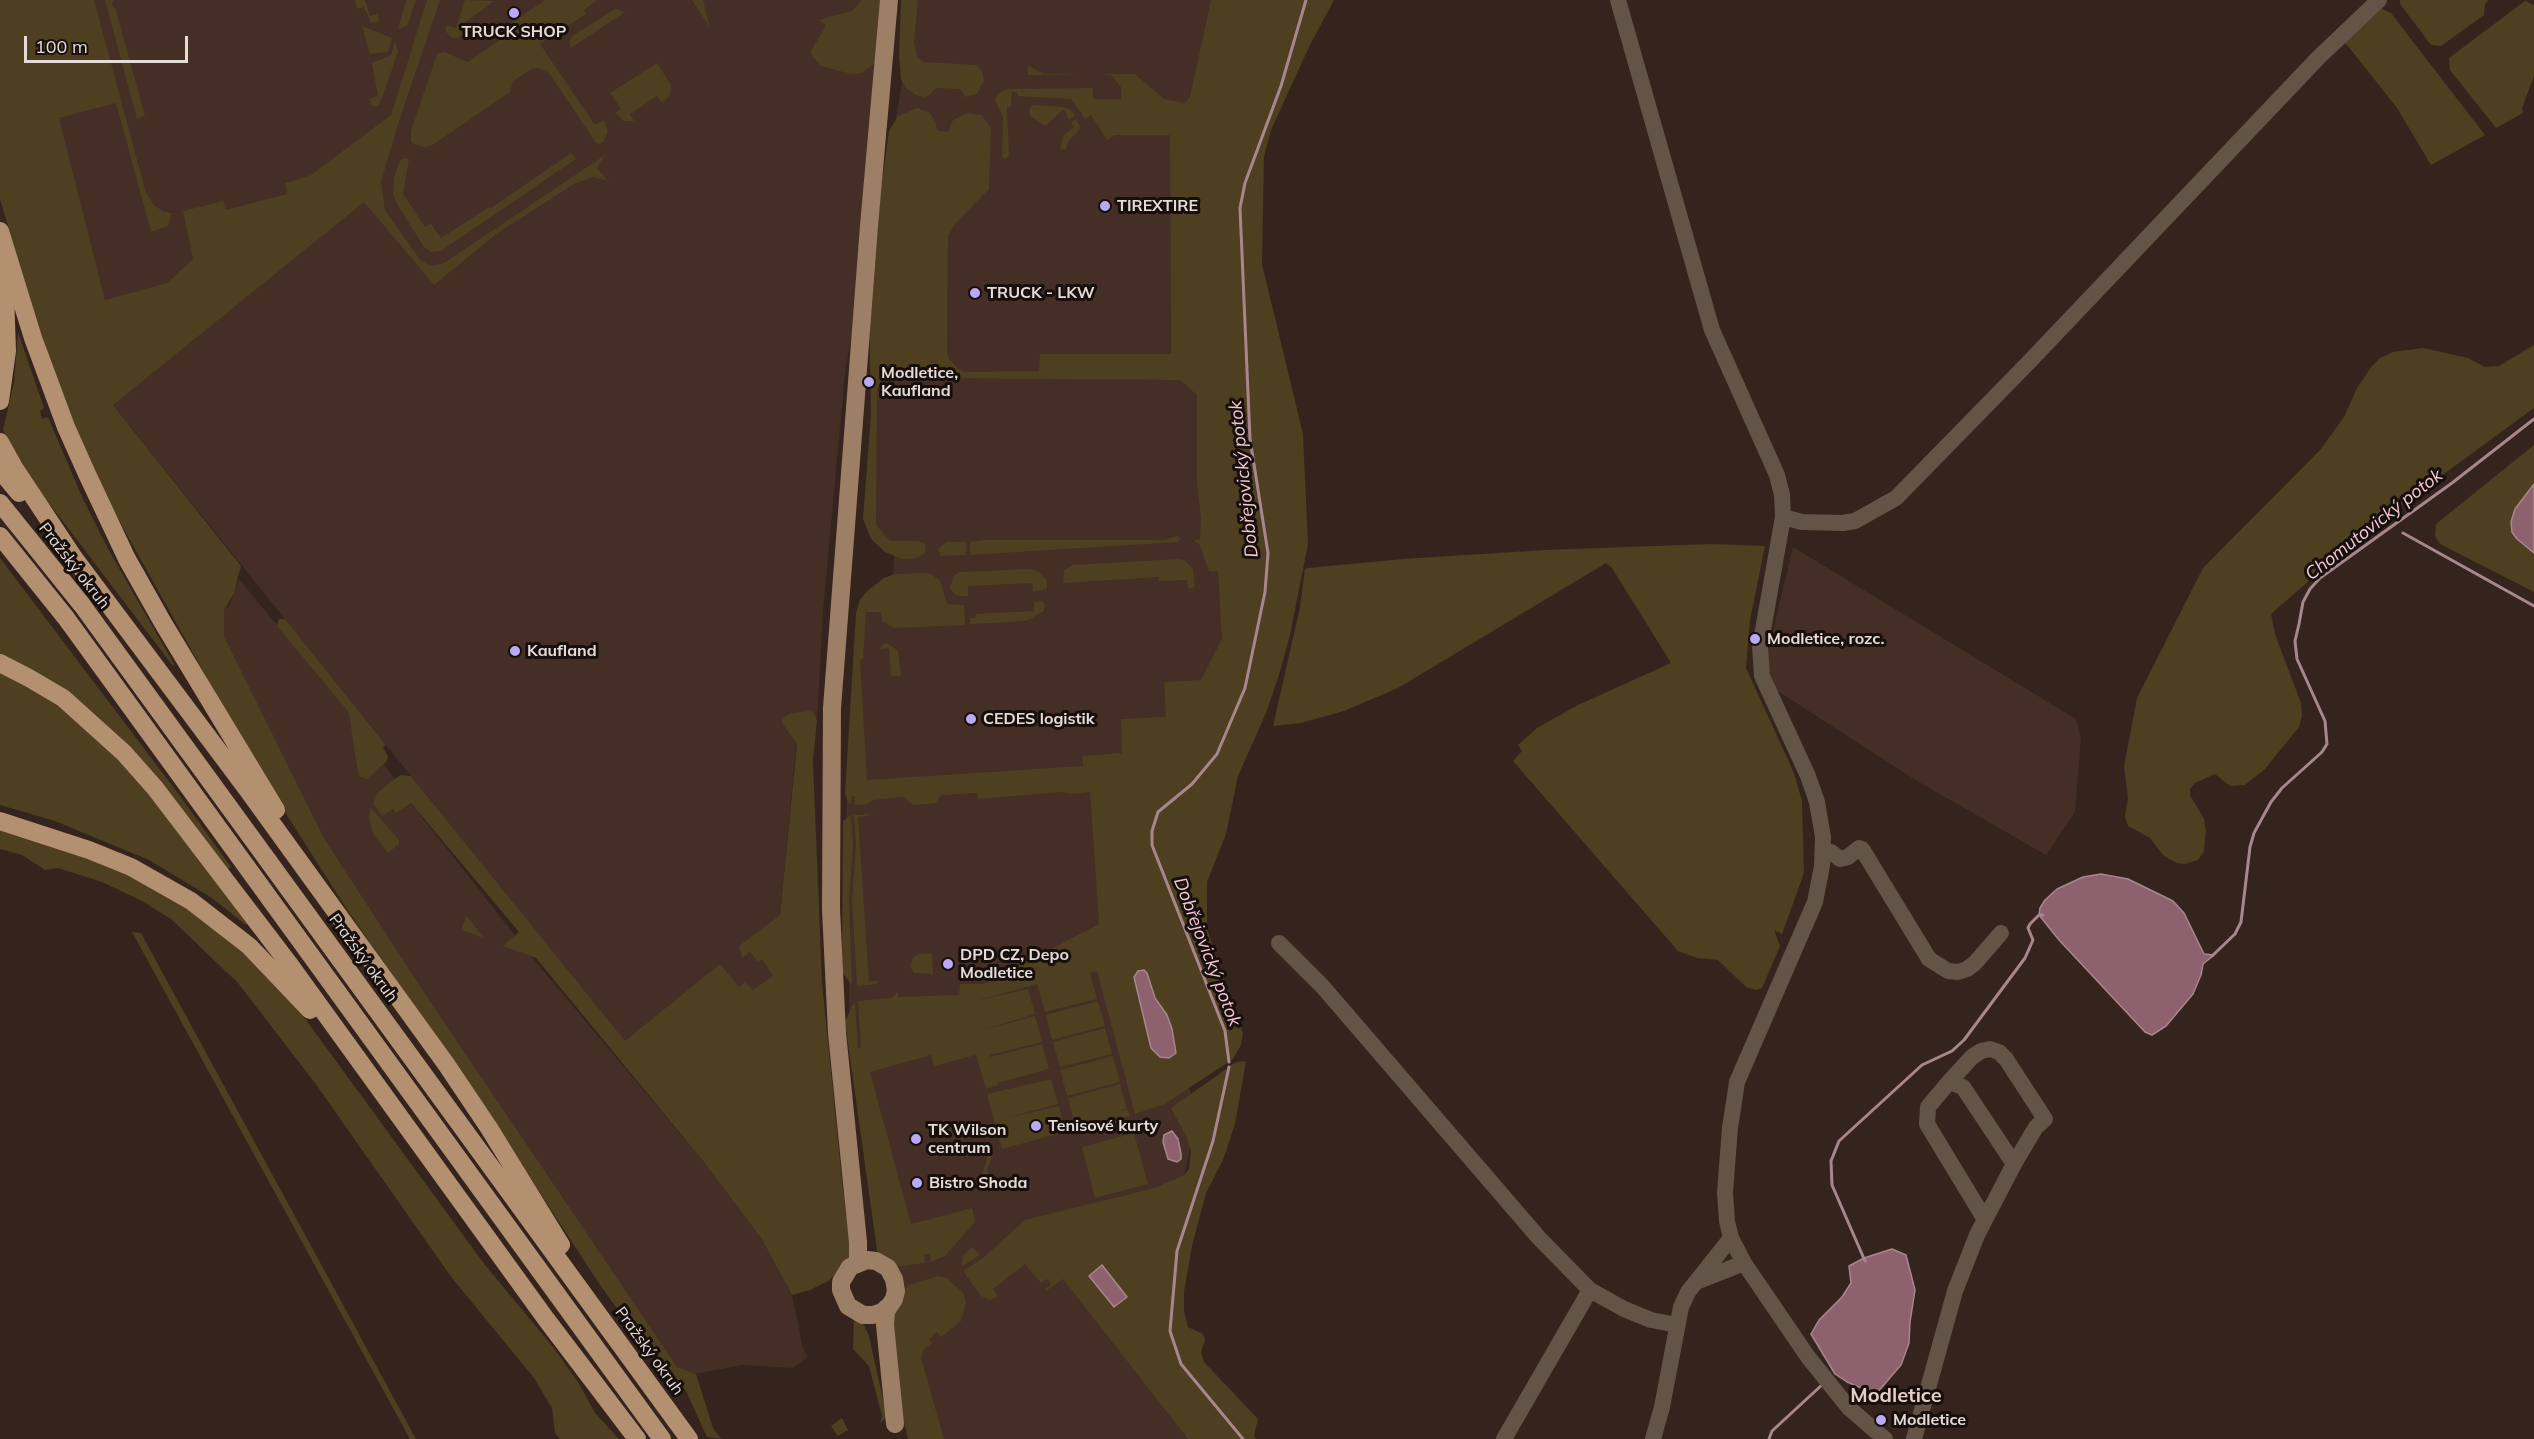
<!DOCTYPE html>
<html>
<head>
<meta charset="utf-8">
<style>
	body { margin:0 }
	#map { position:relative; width:2534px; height:1439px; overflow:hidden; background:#34241d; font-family:Mulish,sans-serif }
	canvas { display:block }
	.scale { position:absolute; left:24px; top:36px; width:164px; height:27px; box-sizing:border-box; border:3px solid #e6dbd7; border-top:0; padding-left:8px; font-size:18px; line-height:21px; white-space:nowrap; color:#e6dbd7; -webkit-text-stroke:4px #160f0c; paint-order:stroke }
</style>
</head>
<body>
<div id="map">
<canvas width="2534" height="1439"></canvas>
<div class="scale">100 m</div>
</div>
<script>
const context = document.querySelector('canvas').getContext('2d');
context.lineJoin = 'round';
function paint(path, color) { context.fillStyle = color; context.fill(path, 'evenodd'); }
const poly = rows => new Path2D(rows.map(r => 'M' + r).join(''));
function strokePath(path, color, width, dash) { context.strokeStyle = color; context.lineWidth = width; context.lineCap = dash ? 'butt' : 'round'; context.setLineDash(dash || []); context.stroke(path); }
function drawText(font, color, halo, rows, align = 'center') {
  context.font = font + ' Mulish,sans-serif'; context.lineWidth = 6; context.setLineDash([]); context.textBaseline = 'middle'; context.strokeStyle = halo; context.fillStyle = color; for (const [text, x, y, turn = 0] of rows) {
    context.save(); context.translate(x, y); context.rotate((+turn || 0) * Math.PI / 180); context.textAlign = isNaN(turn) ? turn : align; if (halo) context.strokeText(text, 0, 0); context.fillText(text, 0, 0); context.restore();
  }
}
paint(poly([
	[72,0,879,0,856,311,845,373,823,612,817,721,797,738,780,915,830,1265,624,1041,113,405,52,115],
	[907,0,1253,0,1237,641,1118,814,1197,1117,1154,1313,1215,1439,920,1439,894,1331,850,1050,846,817,861,609,893,577,894,557,868,529,874,373,894,131,903,75],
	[1793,547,2076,719,2081,738,2075,812,2046,855,1917,781,1773,688,1767,655],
	[239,579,349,713,410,802,535,961,703,1161,761,1238,792,1295,803,1348,808,1357,793,1368,742,1365,696,1374,677,1368,426,995,324,838,224,636,224,611,231,602]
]), '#442e25');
paint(poly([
	[0,0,94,0,146,193,154,205,164,212,172,213,168,226,151,232,116,103,59,118,105,300,167,283,193,259,183,211,223,201,226,210,287,194,285,183,311,175,391,115,427,0,440,0,400,118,381,182,385,210,421,261,432,266,444,263,605,155,597,168,610,184,605,180,593,177,574,184,496,234,434,285,364,202,113,405,241,566,234,593,224,611,224,636,324,838,426,995,677,1367,696,1374,713,1428,721,1439,707,1437,686,1391,657,1364,600,1285,484,1107,346,908,260,773,117,517,87,456,60,390,34,314,0,199],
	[105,0,113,0,112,5,116,10,145,116,137,119],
	[355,0,365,0,370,16,378,14,379,22,371,23,364,7,357,9],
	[406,0,416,0,407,26,398,29],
	[465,0,494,1,464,23,469,30,458,38,453,38,446,32,446,25,456,28],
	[545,0,597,0,584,10,586,14,540,44,595,125,604,120,608,131,604,141,600,144,596,143,549,73,538,68,532,69,513,81,510,92,431,146,424,147,414,144,411,141,411,131,437,54,444,52,468,62,514,30,510,24],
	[692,0,703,0,710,28],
	[862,0,881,0,877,56,874,64,861,73,851,74,821,66,810,53,826,25,818,20,852,11],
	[901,0,918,0,914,42,917,57,923,62,977,65,982,71,984,81,977,94,964,97,961,89,936,88,930,95,924,97,916,95,906,88,901,79,899,55],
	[1211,0,1334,0,1309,47,1271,130,1264,157,1262,264,1303,434,1308,544,1290,635,1279,675,1266,713,1238,776,1226,834,1207,882,1207,929,1243,1034,1241,1045,1233,1059,1165,1104,1135,1114,1097,971,1090,973,1097,999,1045,1012,1037,984,975,1001,1028,989,1035,1014,983,1030,1035,1016,1042,1042,990,1055,990,1057,1042,1044,1049,1069,997,1083,997,1085,986,1089,976,1055,934,1066,931,1055,870,1072,911,1224,972,1208,975,1222,945,1256,931,1262,930,1254,924,1255,925,1263,895,1267,881,1257,877,1250,845,1022,852,1006,855,1003,858,1048,861,1047,858,1001,891,998,898,992,898,997,959,995,960,984,984,984,1099,924,1090,792,1070,794,1060,792,978,799,977,793,941,795,936,803,914,805,902,797,873,800,866,805,854,805,855,796,852,796,850,805,848,803,845,793,856,613,860,600,867,591,884,578,895,574,929,573,940,580,947,604,964,605,965,625,894,628,882,621,881,612,866,612,863,659,860,660,867,780,1083,766,1082,756,1122,753,1121,719,1166,717,1164,682,1201,680,1222,639,1218,571,1209,571,1199,543,1196,543,1194,540,1200,539,1201,518,1197,483,1197,395,1180,380,935,378,930,374,894,374,884,377,877,388,876,525,890,541,918,541,925,544,926,549,924,554,917,558,902,559,885,552,871,539,863,519,871,413,869,305,878,210,889,131,898,116,917,108,929,112,936,123,937,130,942,131,948,132,953,120,966,113,981,115,991,128,989,189,955,224,948,236,947,353,949,359,958,369,965,372,1039,371,1040,354,1171,354,1170,135,1115,135,1107,140,1091,115,1085,119,1071,99,1018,96,1018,93,1012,92,1011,107,1007,108,1009,156,1004,159,1002,156,1003,117,995,100,999,93,1007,89,1093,88,1093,99,1121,99,1121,87,1111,75,1100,74,1135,74,1164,99,1185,103,1190,97],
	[2400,0,2489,0,2485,4,2484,15,2441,46,2431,45,2400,4],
	[2525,1,2534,5,2534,76,2522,108,2523,113,2496,128,2450,70,2449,58],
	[2380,8,2391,13,2485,135,2431,165,2397,108,2348,46,2342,42],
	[615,9,625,12,571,48,569,42,572,36],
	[362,26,392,38,388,52,370,54],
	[395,40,398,52,381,101,378,106,373,106,369,99,378,96,372,63,391,55],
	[657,63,671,85,670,95,662,103,657,96,630,114,634,121,624,121,615,113,621,109,610,93],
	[1028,66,1044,74,1090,75,1028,75],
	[1032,105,1064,107,1071,110,1075,116,1069,119,1064,109,1045,126,1030,116,1029,110],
	[1076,119,1080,126,1079,130,1069,140,1066,149,1060,150,1063,136,1074,127,1071,122],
	[571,153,576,159,441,251,431,252,424,247,397,204,393,194,394,178,400,160,404,158,409,159,403,194,425,227,431,224,441,238,489,207,491,208],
	[18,332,44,408,40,411,42,419,48,417,82,497,107,547,174,664,173,666,45,498,24,467,3,430,14,383],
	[2534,345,2534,408,2366,531,2271,614,2275,634,2301,703,2302,716,2299,727,2265,769,2245,785,2230,786,2215,774,2195,783,2190,789,2190,795,2204,819,2206,831,2204,851,2198,860,2185,864,2177,863,2164,856,2150,838,2128,826,2125,816,2128,798,2124,766,2137,698,2203,568,2320,450,2344,417,2357,388,2372,366,2380,358,2393,352,2423,348,2468,358,2485,367,2499,366],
	[2534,445,2534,592,2440,544,2435,536,2436,524],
	[1177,536,1181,539,1178,542,970,555,970,542,982,540,1164,540],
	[946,542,967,542,966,555,941,556,938,549],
	[1710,544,1765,546,1750,620,1746,668,1794,773,1802,801,1804,873,1782,934,1774,930,1780,946,1762,988,1756,990,1746,987,1718,960,1697,958,1678,951,1513,761,1522,751,1518,745,1537,728,1576,706,1671,663,1612,568,1606,563,1398,688,1344,711,1301,723,1273,726,1300,607,1305,569,1308,568,1403,559,1545,550],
	[0,558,180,796,231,867,228,869,163,784,0,656],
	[1177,559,1184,560,1193,569,1195,585,1193,588,1188,589,1187,580,1159,581,1159,577,1063,583,1064,570,1073,565],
	[1031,569,1038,572,1047,580,1047,589,1033,592,1032,583,968,586,968,596,959,596,954,594,950,588,954,575,960,572],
	[1042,601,1045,604,1044,611,1026,621,970,624,970,618,976,618,976,614,1034,611,1034,602],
	[279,619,285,619,386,745,383,747,388,757,387,761,367,779,360,777,358,774,349,713,277,626],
	[887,643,898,651,901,676,891,676,889,648,880,649,882,645],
	[0,671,52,700,125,764,249,922,246,925,212,898,149,860,55,821,0,805],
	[809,711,813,712,817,721,813,761,822,983,842,1181,852,1259,828,1281,810,1290,792,1295,761,1238,703,1161,536,958,503,946,519,932,411,803,396,813,393,809,383,816,373,804,377,793,396,778,401,775,411,776,625,1041,720,964,739,987,745,982,753,990,773,976,762,959,758,962,750,952,742,958,739,946,780,915,797,744,782,723,783,718,791,713],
	[371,808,399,840,399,844,388,853,373,834,369,817],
	[877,814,858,817,869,981,878,981,878,984,857,986,852,899,856,846,854,815],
	[851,815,853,846,849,898,852,985,842,972,843,821],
	[0,825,135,876,214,925,290,998,485,1265,553,1347,578,1382,595,1413,619,1439,560,1439,555,1433,552,1408,534,1378,452,1278,315,1083,238,983,171,919,142,901,102,882,58,868,45,870,22,855,0,849],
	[467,916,484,938,464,931,462,927],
	[132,932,141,933,416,1439,410,1439],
	[932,953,933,974,914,973,910,966,913,958,918,954],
	[1098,1001,1105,1026,1052,1040,1046,1015],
	[1105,1028,1112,1054,1060,1067,1053,1042],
	[1113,1056,1120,1082,1067,1096,1060,1070],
	[1246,1061,1235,1124,1223,1160,1206,1193,1192,1246,1184,1292,1184,1311,1188,1327,1203,1334,1205,1340,1201,1352,1204,1362,1258,1419,1254,1435,1256,1439,1188,1439,1063,1279,1046,1291,1045,1289,1051,1284,1047,1279,1041,1283,1025,1264,993,1289,998,1296,990,1300,981,1296,963,1271,983,1258,1025,1220,1155,1188,1184,1175,1189,1169,1191,1151,1187,1138,1171,1108,1236,1062],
	[1051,1079,1058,1104,1006,1118,1059,1106,1065,1132,1002,1149,987,1094],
	[1120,1084,1127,1109,1120,1111,1128,1110,1130,1116,1076,1130,1068,1098],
	[1134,1133,1148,1184,1095,1198,1082,1147],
	[988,1155,992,1157,987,1170,992,1180,984,1185,982,1175],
	[972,1247,980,1255,961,1267,963,1256],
	[938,1276,947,1278,964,1294,966,1303,961,1321,941,1337,937,1332,929,1339,932,1343,924,1349,921,1358,944,1439,908,1439,902,1413,889,1316,909,1285],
	[854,1318,864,1325,869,1336,886,1413,886,1418,880,1423,882,1416,869,1366,853,1349],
	[842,1418,848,1430,838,1436,831,1426]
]), '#4d3f1f');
const water = poly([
	[2534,484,2534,553,2517,539,2512,532,2511,522,2515,509,2534,484],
	[2101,874,2128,879,2173,901,2184,913,2204,954,2214,955,2203,964,2201,975,2193,994,2166,1026,2152,1035,2145,1032,2059,940,2039,915,2040,908,2045,900,2057,889,2083,877,2101,874],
	[1144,970,1147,973,1155,998,1167,1015,1172,1029,1176,1053,1169,1058,1160,1057,1151,1048,1134,977,1138,971,1144,970],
	[1172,1131,1178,1139,1181,1154,1181,1159,1177,1162,1168,1159,1163,1142,1164,1135,1172,1131],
	[1892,1249,1906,1255,1915,1290,1910,1322,1909,1343,1901,1365,1876,1394,1847,1382,1835,1374,1811,1334,1819,1320,1842,1297,1851,1283,1849,1266,1864,1258,1892,1249],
	[1102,1265,1127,1297,1114,1307,1089,1276,1102,1265]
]);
paint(water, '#8e616f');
strokePath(water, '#a8868e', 1.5);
strokePath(poly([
	[2403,533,2534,606],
	[2212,956,2235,934,2241,922,2250,847,2254,833,2271,802,2282,788,2322,752,2327,744,2325,721,2297,659,2295,641,2299,624,2303,602,2310,589,2320,578,2452,483,2534,419],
	[1229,1062,1225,1031,1152,845,1152,831,1158,812,1192,784,1217,754,1245,688,1265,592,1268,553,1250,439,1240,208,1245,183,1281,86,1306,0],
	[1229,1067,1213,1141,1177,1251,1170,1331,1181,1364,1243,1439],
	[1865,1261,1832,1185,1831,1161,1839,1141,1922,1065,1952,1051,1964,1040,2025,958,2033,940,2028,928,2030,924,2039,915,2043,915],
	[1769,1439,1772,1431,1824,1383]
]), '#a8868e', 3);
strokePath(poly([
	[1618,0,1712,330,1777,475,1782,495,1783,517,1760,647,1762,676,1808,776,1817,802,1823,837,1822,866,1815,902,1737,1082,1730,1128,1725,1192,1727,1221,1731,1238,1744,1263,1808,1357,1849,1408,1885,1439],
	[1783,517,1802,522,1843,523,1855,521,1896,498,2030,361,2318,58,2379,0],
	[1823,851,1831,852,1840,859,1848,857,1859,848,1862,849,1929,959,1948,971,1958,972,1967,969,1975,963,2001,933],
	[1279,943,1323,987,1539,1238,1590,1290,1624,1309,1651,1320,1677,1325],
	[1984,1218,1927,1124,1928,1107,1949,1082,1963,1087,2014,1164],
	[1701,1280,1744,1263],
	[1504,1439,1590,1290],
	[1653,1439,1662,1407,1681,1307,1688,1292,1731,1238],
	[1914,1439,1955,1291,1977,1235,2014,1164,2036,1127,2045,1119,2006,1059,1999,1052,1990,1049,1981,1051,1972,1057,1949,1082]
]), '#625447', 16);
strokePath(poly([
	[858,1262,858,1242,837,1033,831,909,832,708,869,226,889,0],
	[889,1306,882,1312,873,1315,863,1315,848,1306,841,1290,841,1282,850,1267,867,1260,876,1261,888,1268,894,1279,896,1291,894,1299,886,1311,885,1325,895,1424]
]), '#9c7f65', 18);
strokePath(poly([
	[0,231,33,338,66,427,87,474,127,559,163,623,276,810],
	[0,401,7,351,5,293,1,266],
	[0,442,15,469,74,558,247,789,446,1064,489,1128,561,1245],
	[0,470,19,493],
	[0,503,82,605,689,1439],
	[0,536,66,618,662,1439],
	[0,663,29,678,63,698,124,753,155,788,290,965,546,1319,637,1439],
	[0,821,89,850,131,867,191,901,249,946,310,1010]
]), '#b39070', 18);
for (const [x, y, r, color] of [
	[514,13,6,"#baaaf6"],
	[1105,206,6,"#baaaf6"],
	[975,293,6,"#baaaf6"],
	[869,382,6,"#baaaf6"],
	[1755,639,6,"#baaaf6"],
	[515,651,6,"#baaaf6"],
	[971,719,6,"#baaaf6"],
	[948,964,6,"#baaaf6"],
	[1036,1126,6,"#baaaf6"],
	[916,1139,6,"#baaaf6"],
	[917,1183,6,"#baaaf6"],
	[1881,1420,6,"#baaaf6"]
]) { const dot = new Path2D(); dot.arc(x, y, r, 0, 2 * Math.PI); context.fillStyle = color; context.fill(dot); strokePath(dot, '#160f0c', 2); }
drawText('bold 16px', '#e6dbd7', '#160f0c', [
	["TRUCK SHOP",514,32,"center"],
	["TIREXTIRE",1117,206],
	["TRUCK - LKW",987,293],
	["Modletice,",881,373],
	["Kaufland",881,391],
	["Modletice, rozc.",1767,639],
	["Kaufland",527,651],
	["CEDES logistik",983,719],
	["DPD CZ, Depo",960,955],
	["Modletice",960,973],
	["Tenisové kurty",1048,1126],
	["TK Wilson",928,1130],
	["centrum",928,1148],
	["Bistro Shoda",929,1183],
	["Modletice",1893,1420]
], 'left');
drawText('16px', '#e6dbd7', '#160f0c', [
	["Pražský okruh",74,566,52],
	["Pražský okruh",363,958,54],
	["Pražský okruh",649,1351,54]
]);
drawText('italic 18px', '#f6c8d5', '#160f0c', [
	["Dobřejovický potok",1244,479,-96],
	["Chomutovický potok",2374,525,-38],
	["Dobřejovický potok",1207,952,69]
]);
drawText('bold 20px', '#e4cec5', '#160f0c', [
	["Modletice",1896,1396]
]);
</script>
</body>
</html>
